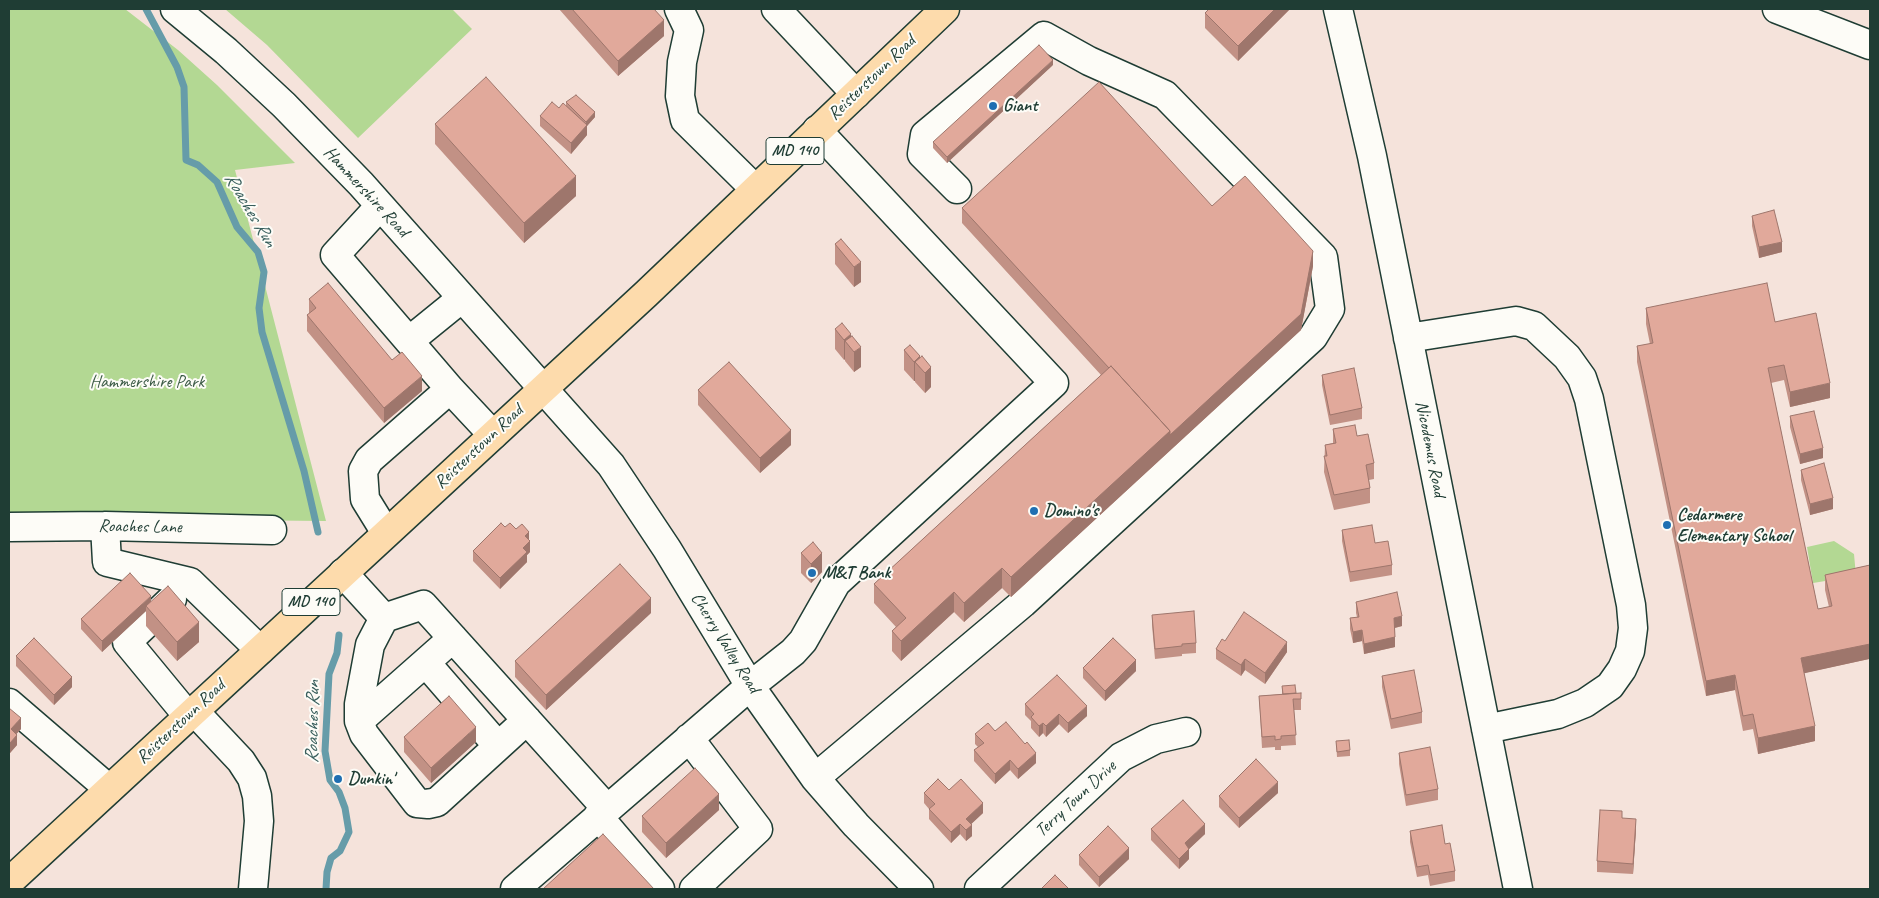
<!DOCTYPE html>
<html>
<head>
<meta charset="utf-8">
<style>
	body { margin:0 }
	#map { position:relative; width:1879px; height:898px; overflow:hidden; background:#f5e3db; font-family:Caveat,sans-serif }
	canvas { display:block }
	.frame { position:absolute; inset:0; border:10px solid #1f3d34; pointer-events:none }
</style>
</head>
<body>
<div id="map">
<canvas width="1879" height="898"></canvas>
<div class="frame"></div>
</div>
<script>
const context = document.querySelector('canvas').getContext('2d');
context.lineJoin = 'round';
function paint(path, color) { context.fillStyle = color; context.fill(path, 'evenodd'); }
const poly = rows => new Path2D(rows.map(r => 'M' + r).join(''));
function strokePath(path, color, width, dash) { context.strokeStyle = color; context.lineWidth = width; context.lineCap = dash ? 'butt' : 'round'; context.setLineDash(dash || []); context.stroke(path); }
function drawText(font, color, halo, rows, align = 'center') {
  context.font = font + ' Caveat,sans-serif'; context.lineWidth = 4; context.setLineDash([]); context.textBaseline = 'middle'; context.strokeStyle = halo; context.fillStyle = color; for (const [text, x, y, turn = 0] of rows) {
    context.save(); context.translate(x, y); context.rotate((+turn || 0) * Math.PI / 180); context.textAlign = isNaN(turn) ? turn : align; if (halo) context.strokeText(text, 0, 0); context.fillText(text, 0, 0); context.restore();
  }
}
paint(poly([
	[9,9,125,9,178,50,217,85,295,163,235,170,326,521,9,518],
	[225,9,452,9,472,29,358,138,267,45],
	[1834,541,1854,554,1856,576,1813,583,1807,547]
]), '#b3d893');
strokePath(poly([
	[146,9,177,67,184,87,186,160,198,165,217,182,237,227,258,252,264,272,259,308,262,332,304,471,318,532],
	[326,889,327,872,331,858,340,851,349,832,345,808,339,792,330,780,325,751,329,674,337,653,339,635]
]), '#669ca9', 7);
const minor = poly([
	[175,9,226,51,284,105,361,184,611,465,667,549,750,686,815,778,856,825,919,889],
	[679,9,689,30,682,62,680,96,685,120,755,189],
	[776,9,856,94],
	[1338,9,1372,156,1518,889],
	[1777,9,1870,45],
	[380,206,335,255,450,389,369,460,363,471,365,499,386,533],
	[1408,338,1516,321,1534,326,1567,357,1582,378,1589,399,1631,605,1633,628,1630,651,1622,669,1610,686,1585,703,1558,714,1486,729],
	[409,341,462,298],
	[450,389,493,435],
	[105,526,107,562,190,582,260,650],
	[9,527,105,526,272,530],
	[343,573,384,618,423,605,607,809],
	[172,599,127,642,188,716],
	[384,618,370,645,359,704,359,721,364,734,417,803,428,804,437,802,527,720],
	[426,663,498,746],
	[9,703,109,789],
	[194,711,241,761,252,778,257,796,259,821,253,889],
	[359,721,453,638],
	[689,738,758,829,694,889],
	[815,778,1023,603,1313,337,1330,309,1323,257,1165,95,1089,61,1044,36,925,135,922,154,957,189],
	[598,816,660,889],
	[515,889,750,686,793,652,803,641,836,583,1054,383,817,130],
	[979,889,1121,757,1156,739,1186,732]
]);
const major = poly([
	[9,882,646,294,945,9]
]);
strokePath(minor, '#1f3d34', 31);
strokePath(major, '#1f3d34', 31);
strokePath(minor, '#fdfcf7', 28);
strokePath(major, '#fddbac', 28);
paint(poly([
	[559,9,654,9,664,36,618,76],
	[1209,9,1290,9,1238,61,1205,28,1205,13],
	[1053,65,947,163,933,148,933,142],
	[566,102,595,117,587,126,587,135,571,154,540,126,540,116,566,106],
	[435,124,576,196,524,243,435,144],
	[1212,206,1313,266,1301,330,1011,597,1002,588,964,622,954,612,901,661,892,651,892,631,896,627,874,603,874,584,1101,375,962,223,962,208],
	[1752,216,1782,252,1759,258,1752,226],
	[841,239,861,282,854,287,835,264,835,244],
	[309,299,392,360,422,391,384,423,307,331,307,315,309,314],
	[1646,308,1775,322,1830,398,1790,407,1784,380,1771,383,1818,609,1829,607,1825,590,1825,575,1870,565,1870,669,1869,659,1804,673,1815,741,1758,754,1753,729,1743,731,1735,690,1706,696,1637,362,1637,346,1650,344,1646,324],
	[835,329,851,336,861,367,854,372,845,361,845,359,844,360,835,349],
	[904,350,920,357,931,387,925,393,915,382,915,381,914,381,904,370],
	[1322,375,1362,408,1362,419,1330,425,1322,385],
	[698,390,791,445,760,473,698,405],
	[1790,416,1823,458,1800,464,1790,427],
	[1333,429,1357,436,1374,463,1374,479,1369,480,1370,488,1370,503,1334,510,1324,472,1325,445,1333,443],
	[1801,470,1833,509,1810,515,1801,480],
	[505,527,516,529,529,540,530,552,527,555,527,562,500,589,473,561,473,551],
	[1342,530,1375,543,1392,565,1392,575,1350,582,1342,541],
	[801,553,822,572,811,583,801,573],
	[151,602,199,642,177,661,146,626,146,611,102,652,81,629,81,619],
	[1356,602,1402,626,1395,628,1395,647,1364,654,1362,641,1353,643,1350,629,1350,618,1357,617,1356,613],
	[651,613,546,710,515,677,515,661],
	[1152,615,1196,643,1196,653,1182,654,1182,656,1155,659,1152,625],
	[1225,641,1287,652,1265,684,1245,670,1241,676,1216,659,1216,649],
	[16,656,72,687,54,705,16,666],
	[1083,668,1136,671,1105,701,1083,678],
	[1382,676,1422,712,1422,723,1391,729,1382,687],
	[1282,686,1296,693,1301,699,1301,710,1294,710,1296,745,1281,746,1281,750,1275,750,1275,747,1262,748,1259,696,1282,694],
	[1025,704,1087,716,1068,733,1059,724,1046,737,1043,733,1039,737,1031,728,1031,721,1025,715],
	[9,708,21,729,16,734,17,745,10,753,9,752],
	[995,731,1036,763,1018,779,1010,770,995,784,974,761,974,750,978,747,975,744,975,734],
	[404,737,476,742,431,783,404,752],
	[1336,741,1350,750,1350,756,1337,757],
	[1399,753,1438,789,1438,800,1406,806,1399,764],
	[949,790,983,813,971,824,972,836,966,841,960,834,951,843,929,819,929,809,924,803,924,793],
	[1278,793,1239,828,1219,807,1219,796],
	[719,810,666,858,642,832,642,816],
	[1622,818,1636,829,1633,874,1597,872,1597,861],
	[1151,829,1205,834,1189,849,1189,859,1179,869,1151,840],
	[1410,831,1445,844,1455,871,1455,881,1430,886,1428,875,1417,877,1410,842],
	[1079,855,1129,859,1099,887,1079,865]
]), '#c29185');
paint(poly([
	[1275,9,1290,9,1238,61,1238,46],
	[664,20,664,36,618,76,618,61],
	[1053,60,1053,65,947,163,947,157],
	[595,112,595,117,587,126,587,135,571,154,571,143,586,126,586,122],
	[576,176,576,196,524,243,524,223],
	[1782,242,1782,252,1759,258,1759,247],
	[1313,251,1313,266,1301,330,1011,597,1011,577],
	[861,262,861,282,854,287,854,267],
	[851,334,851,348,845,341,845,359,844,360,844,340],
	[861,347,861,367,854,372,854,352],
	[920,356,920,368,915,362,915,381,914,381,914,362],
	[931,367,931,387,925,393,925,373],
	[422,376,422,391,384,423,384,408],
	[1830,383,1830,398,1790,407,1790,392],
	[791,430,791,445,760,473,760,458],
	[1823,448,1823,458,1800,464,1800,454],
	[1833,498,1833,509,1810,515,1810,504],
	[529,532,529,542,525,536],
	[530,541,530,552,527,555,527,562,500,589,500,578,523,548],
	[822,553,822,572,811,583,811,564],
	[1002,568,1002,588,964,622,964,603],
	[954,592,954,612,901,661,901,641],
	[151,596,151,606,146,606,146,611,102,652,102,641],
	[651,598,651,613,546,710,546,695],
	[1402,616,1402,626,1394,628,1394,618],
	[199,622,199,642,177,661,177,642],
	[1362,630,1362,641,1353,643,1353,632],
	[1395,637,1395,647,1364,654,1364,644],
	[1287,642,1287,652,1265,684,1265,673],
	[1870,644,1869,659,1801,674,1801,658],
	[1245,659,1245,670,1241,676,1241,665],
	[1136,660,1136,671,1105,701,1105,691],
	[1735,675,1735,690,1706,696,1706,681],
	[72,677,72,687,54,705,54,695],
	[1087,706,1087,716,1068,733,1068,723],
	[1059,714,1059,724,1046,737,1046,726],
	[21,718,21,729,11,740,11,729],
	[1043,723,1043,733,1039,737,1039,726],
	[1815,726,1815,741,1758,754,1758,738],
	[476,727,476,742,431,783,431,768],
	[17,735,17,745,10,753,10,743],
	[1036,753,1036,763,1018,779,1018,769],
	[1010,760,1010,770,995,784,995,774],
	[1278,782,1278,793,1239,828,1239,818],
	[719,794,719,810,666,858,666,843],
	[983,803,983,813,966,829,966,819],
	[1636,819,1636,829,1633,874,1633,864],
	[960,824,960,834,951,843,951,832],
	[1205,824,1205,834,1189,849,1189,859,1179,869,1179,859,1185,843],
	[972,825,972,836,966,841,966,830],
	[1129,848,1129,859,1099,887,1099,877]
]), '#9e766c');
const building = poly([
	[572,9,654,9,664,20,618,61,572,9],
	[1209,9,1275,9,1238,46,1205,13,1209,9],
	[1039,45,1053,60,947,157,933,142,1039,45],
	[486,77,576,176,524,223,435,124,486,77],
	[1099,82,1212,206,1245,176,1313,251,1301,314,1170,435,1170,431,1111,366,1109,368,962,208,1099,82],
	[576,95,595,112,586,122,566,102,576,95],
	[552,102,559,108,563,103,587,125,571,143,540,116,552,102],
	[1774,210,1782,242,1759,247,1752,216,1774,210],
	[841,239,861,262,854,267,835,244,841,239],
	[328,283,392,360,402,352,422,376,384,408,307,315,316,308,309,299,328,283],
	[1767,283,1775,322,1816,313,1830,383,1790,392,1784,365,1768,368,1818,609,1832,606,1825,575,1870,565,1870,644,1801,658,1815,726,1758,738,1753,714,1743,716,1735,675,1706,681,1637,346,1653,343,1646,308,1767,283],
	[842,323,851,334,844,340,835,329,842,323],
	[852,336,861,347,854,352,845,341,852,336],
	[910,345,920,356,914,362,904,350,910,345],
	[922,356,931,367,925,373,915,362,922,356],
	[729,362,791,430,760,458,698,390,729,362],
	[1111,366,1170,431,1011,577,1002,568,964,603,954,592,901,641,892,631,906,618,874,584,1111,366],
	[1354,368,1362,408,1330,415,1322,375,1354,368],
	[1814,411,1823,448,1800,454,1790,416,1814,411],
	[1355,425,1357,436,1368,434,1374,463,1366,465,1370,488,1334,495,1324,456,1327,456,1325,445,1336,443,1333,429,1355,425],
	[1824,463,1833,498,1810,504,1801,470,1824,463],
	[501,523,505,527,510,523,516,529,522,524,529,532,525,536,530,541,523,548,527,552,500,578,473,551,501,523],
	[1372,525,1375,543,1388,541,1392,565,1350,572,1342,530,1372,525],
	[813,542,822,553,811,564,801,553,813,542],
	[620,564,651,598,546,695,515,661,620,564],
	[130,573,151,596,102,641,81,619,130,573],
	[168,586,199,622,177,642,146,606,168,586],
	[1397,592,1402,616,1394,618,1395,637,1364,644,1362,630,1353,632,1350,618,1359,617,1356,602,1397,592],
	[1194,611,1196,643,1182,644,1182,646,1155,649,1152,615,1194,611],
	[1244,612,1287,642,1265,673,1245,659,1241,665,1216,649,1222,639,1225,641,1244,612],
	[34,638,72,677,54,695,16,656,34,638],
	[1113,638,1136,660,1105,691,1083,668,1113,638],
	[1414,670,1422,712,1391,719,1382,676,1414,670],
	[1057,675,1087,706,1068,723,1059,714,1046,726,1043,723,1039,726,1031,717,1034,714,1025,704,1057,675],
	[1295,685,1296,693,1283,694,1282,686,1295,685],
	[1301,693,1301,699,1293,699,1296,735,1281,736,1281,739,1275,740,1275,736,1262,737,1259,696,1301,693],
	[449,696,476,727,431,768,404,737,449,696],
	[9,708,21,718,11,729,17,735,10,743,9,742,9,708],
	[1006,722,1025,744,1027,742,1036,753,1018,769,1010,760,995,774,974,750,984,743,975,734,988,723,995,731,1006,722],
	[1349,740,1350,750,1337,752,1336,741,1349,740],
	[1430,747,1438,789,1406,795,1399,753,1430,747],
	[1256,759,1278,782,1239,818,1219,796,1256,759],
	[695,768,719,794,666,843,642,816,695,768],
	[938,779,949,790,961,779,983,803,966,819,972,825,966,830,960,824,951,832,929,809,935,804,924,793,938,779],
	[1183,800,1205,824,1185,843,1189,849,1179,859,1151,829,1183,800],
	[1600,810,1622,811,1622,818,1636,819,1633,864,1597,861,1600,810],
	[1442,825,1445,844,1450,843,1455,871,1430,875,1428,865,1417,867,1410,831,1442,825],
	[1108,826,1129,848,1099,877,1079,855,1108,826],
	[603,834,654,889,543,889,603,834],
	[1055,875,1069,889,1041,889,1055,875]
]);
paint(building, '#e1a99b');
strokePath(building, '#9e766c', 1);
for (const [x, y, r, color] of [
	[993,106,5,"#1f6fb2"],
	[1034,511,5,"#1f6fb2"],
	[1667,525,5,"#1f6fb2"],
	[812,573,5,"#1f6fb2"],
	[338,779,5,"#1f6fb2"]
]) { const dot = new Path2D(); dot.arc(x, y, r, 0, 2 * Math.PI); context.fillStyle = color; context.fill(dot); strokePath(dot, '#fdfcf7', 2); }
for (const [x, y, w] of [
	[795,151,58],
	[311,602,58]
]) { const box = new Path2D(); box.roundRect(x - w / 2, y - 13.5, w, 27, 4); context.fillStyle = '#fdfcf7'; context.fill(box); strokePath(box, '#1f3d34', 1); }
drawText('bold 16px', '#1f3d34', null, [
	["MD 140",795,151],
	["MD 140",311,602]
]);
drawText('18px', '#1f3d34', '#fdfcf7', [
	["Reisterstown Road",872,78,-44],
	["Hammershire Road",366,192,47],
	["Reisterstown Road",479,447,-43],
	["Nicodemus Road",1430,449,79],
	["Roaches Lane",140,527,1],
	["Cherry Valley Road",725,643,58],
	["Reisterstown Road",181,722,-43],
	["Terry Town Drive",1076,799,-43]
]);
drawText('bold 18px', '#1f3d34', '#fdfcf7', [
	["Giant",1003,106],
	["Domino's",1044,511],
	["Cedarmere",1677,515],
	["Elementary School",1677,536],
	["M&T Bank",822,573],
	["Dunkin'",348,779]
], 'left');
drawText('18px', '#3d5c47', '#fdfcf7', [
	["Hammershire Park",147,382]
]);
drawText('italic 19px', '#375d5b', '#fdfcf7', [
	["Roaches Run",250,210,59],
	["Roaches Run",313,722,-89]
]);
</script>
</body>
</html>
